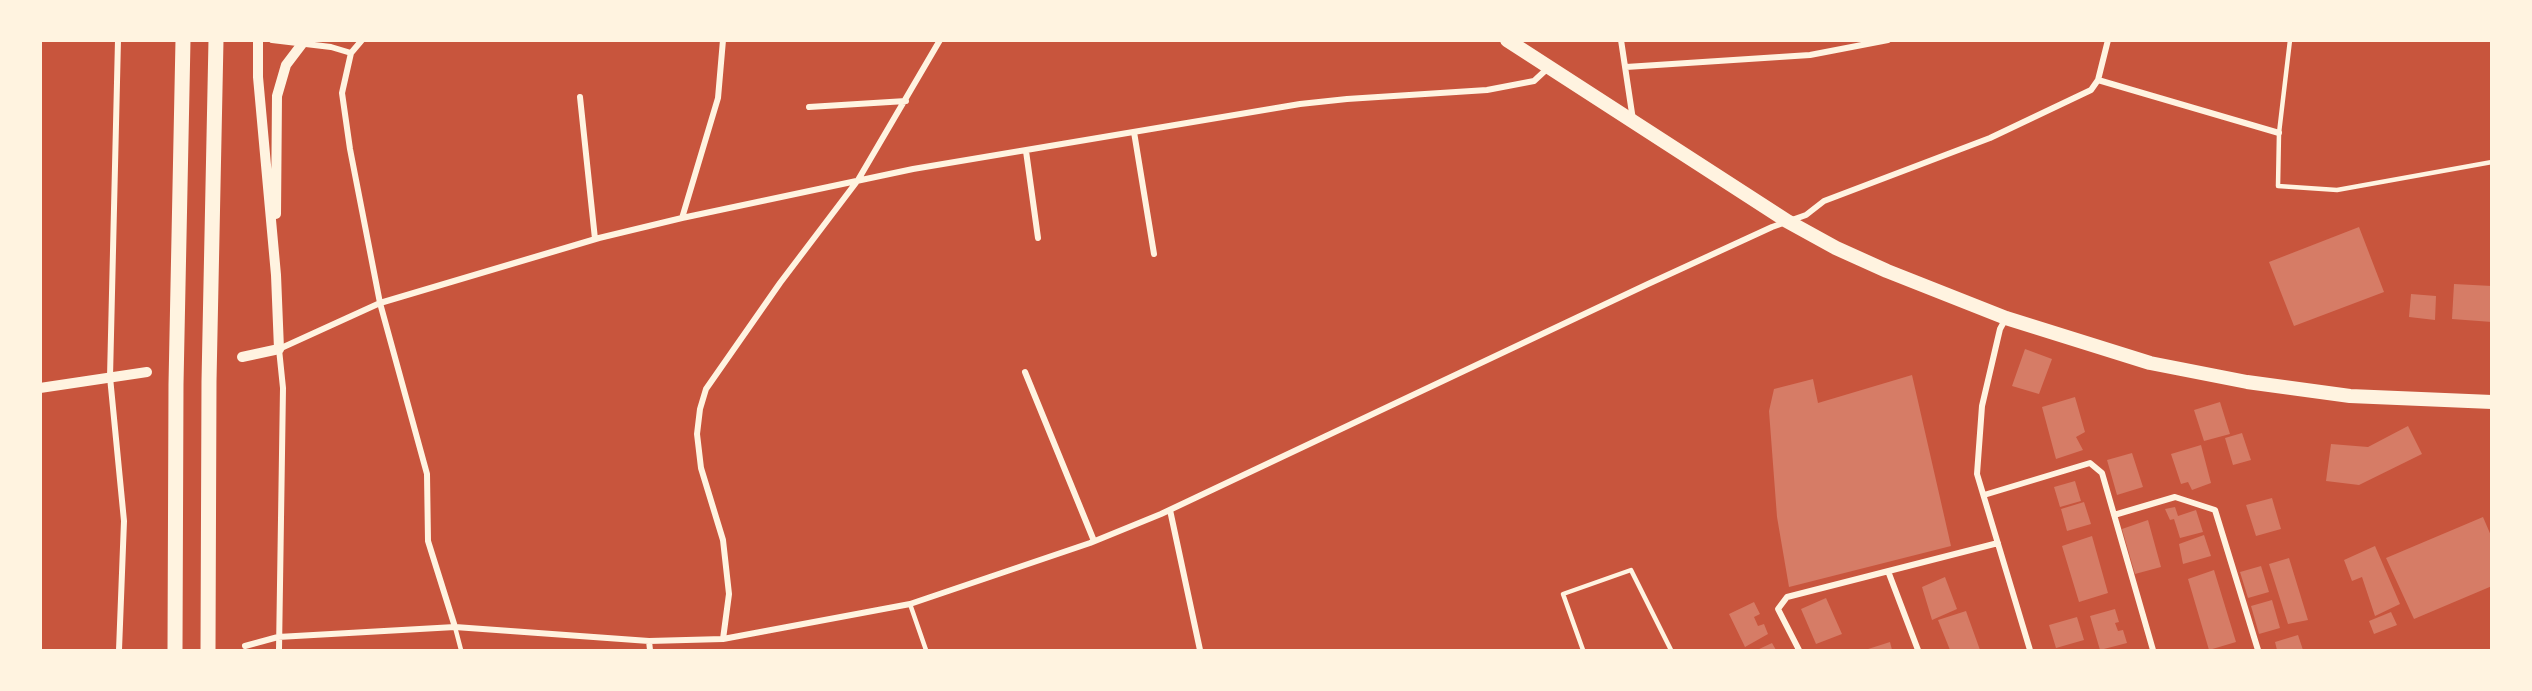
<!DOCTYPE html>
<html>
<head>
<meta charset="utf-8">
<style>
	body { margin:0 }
	#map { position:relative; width:2532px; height:691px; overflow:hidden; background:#c8553d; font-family:"Source Serif 4",serif }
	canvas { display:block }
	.frame { position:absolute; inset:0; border:42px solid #fff3e0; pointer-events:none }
</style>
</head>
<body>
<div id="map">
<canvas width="2532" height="691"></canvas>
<div class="frame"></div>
</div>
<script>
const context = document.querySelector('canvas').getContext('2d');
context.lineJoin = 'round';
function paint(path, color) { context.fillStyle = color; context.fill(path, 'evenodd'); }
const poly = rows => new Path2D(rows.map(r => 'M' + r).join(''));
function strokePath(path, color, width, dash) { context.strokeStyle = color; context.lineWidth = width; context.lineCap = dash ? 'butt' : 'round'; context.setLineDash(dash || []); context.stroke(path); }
paint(poly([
	[2359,227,2384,292,2294,326,2269,262],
	[2454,284,2492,286,2492,322,2452,319],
	[2411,294,2436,296,2435,320,2409,317],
	[2025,349,2052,359,2039,394,2012,386],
	[1912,375,1951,546,1789,587,1777,517,1769,411,1774,389,1813,379,1818,403],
	[2075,397,2085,432,2076,437,2083,450,2056,459,2042,407],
	[2220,402,2230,434,2204,441,2194,410],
	[2408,426,2422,454,2359,485,2326,481,2331,444,2368,447],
	[2242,433,2251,460,2233,465,2225,438],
	[2201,445,2211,483,2192,490,2188,482,2181,484,2171,454],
	[2132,453,2143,487,2117,495,2107,460],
	[2075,481,2081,501,2060,507,2054,487],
	[2272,498,2281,529,2256,536,2246,505],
	[2084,502,2091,524,2067,531,2061,509],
	[2175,507,2178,516,2196,510,2203,532,2180,538,2174,519,2170,520,2165,509],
	[2483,517,2492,538,2492,586,2414,619,2386,558],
	[2148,520,2161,567,2135,574,2122,529],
	[2204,535,2211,556,2183,564,2179,544],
	[2092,536,2108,593,2079,602,2062,546],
	[2375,546,2400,604,2375,616,2362,577,2352,581,2344,560],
	[2289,558,2308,620,2288,624,2269,564],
	[2261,566,2269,592,2248,598,2240,572],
	[2214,570,2236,642,2209,650,2188,579],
	[1945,577,1957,609,1932,620,1922,587],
	[1826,598,1842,634,1816,644,1801,609],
	[2272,600,2280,628,2259,634,2251,606],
	[1754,602,1760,614,1754,617,1758,626,1764,624,1768,634,1745,647,1729,614],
	[2115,609,2119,622,2115,623,2118,631,2123,630,2127,643,2100,650,2090,616],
	[1966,611,1980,650,1950,650,1938,620],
	[2391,612,2397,625,2374,634,2369,621],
	[2077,617,2084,640,2056,648,2049,625],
	[2298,635,2303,650,2277,650,2275,642],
	[1890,642,1892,650,1865,650],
	[1772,643,1776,650,1757,650]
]), '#d67c66');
strokePath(poly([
	[2290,40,2279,133,2278,186,2337,190,2492,162],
	[910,604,926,650],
	[455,627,461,650],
	[1583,650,1563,594,1631,570,1671,650]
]), '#fff3e0', 4.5);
strokePath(poly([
	[118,40,110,377,124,521,119,650],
	[272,40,331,47,351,53],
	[362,40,351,53,342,93,350,149,380,303,427,474,428,541,455,627],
	[1621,40,1633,120],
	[1626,67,1810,55,1888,40],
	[2098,80,2279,133],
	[580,97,595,239],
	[809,107,906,101],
	[1134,132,1154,254],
	[1026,151,1038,238],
	[682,218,718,98,723,40],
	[2006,318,2000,329,1982,406,1977,474,2030,650],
	[1025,372,1094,541],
	[1984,495,2090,463,2102,473,2153,650],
	[1170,510,1200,650],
	[2114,515,2175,497,2215,510,2258,650],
	[1888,571,1918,650],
	[723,639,729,594,723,540,701,468,697,434,700,409,706,389,780,283,858,180,940,40],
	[649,641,650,650],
	[245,646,278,637,455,627,649,641,723,639,910,604,1090,543,1161,514,1648,284,1772,227,1806,215,1824,201,1990,138,2091,90,2098,80,2108,40],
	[279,650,283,388,279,349,380,303,599,238,682,218,913,169,1300,104,1347,99,1487,90,1534,81,1548,68],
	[1799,650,1778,609,1787,597,1998,543]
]), '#fff3e0', 6);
strokePath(poly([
	[276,214,277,96,286,65,305,40],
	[242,357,279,349,276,275,258,77,258,40],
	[40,388,147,372]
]), '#fff3e0', 10);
strokePath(poly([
	[1507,40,1787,221,1836,248,1887,271,2006,318,2150,363,2247,382,2350,396,2492,402]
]), '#fff3e0', 14);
strokePath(poly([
	[175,650,176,384,183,40],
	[208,650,209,381,216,40]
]), '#fff3e0', 15);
</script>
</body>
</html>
